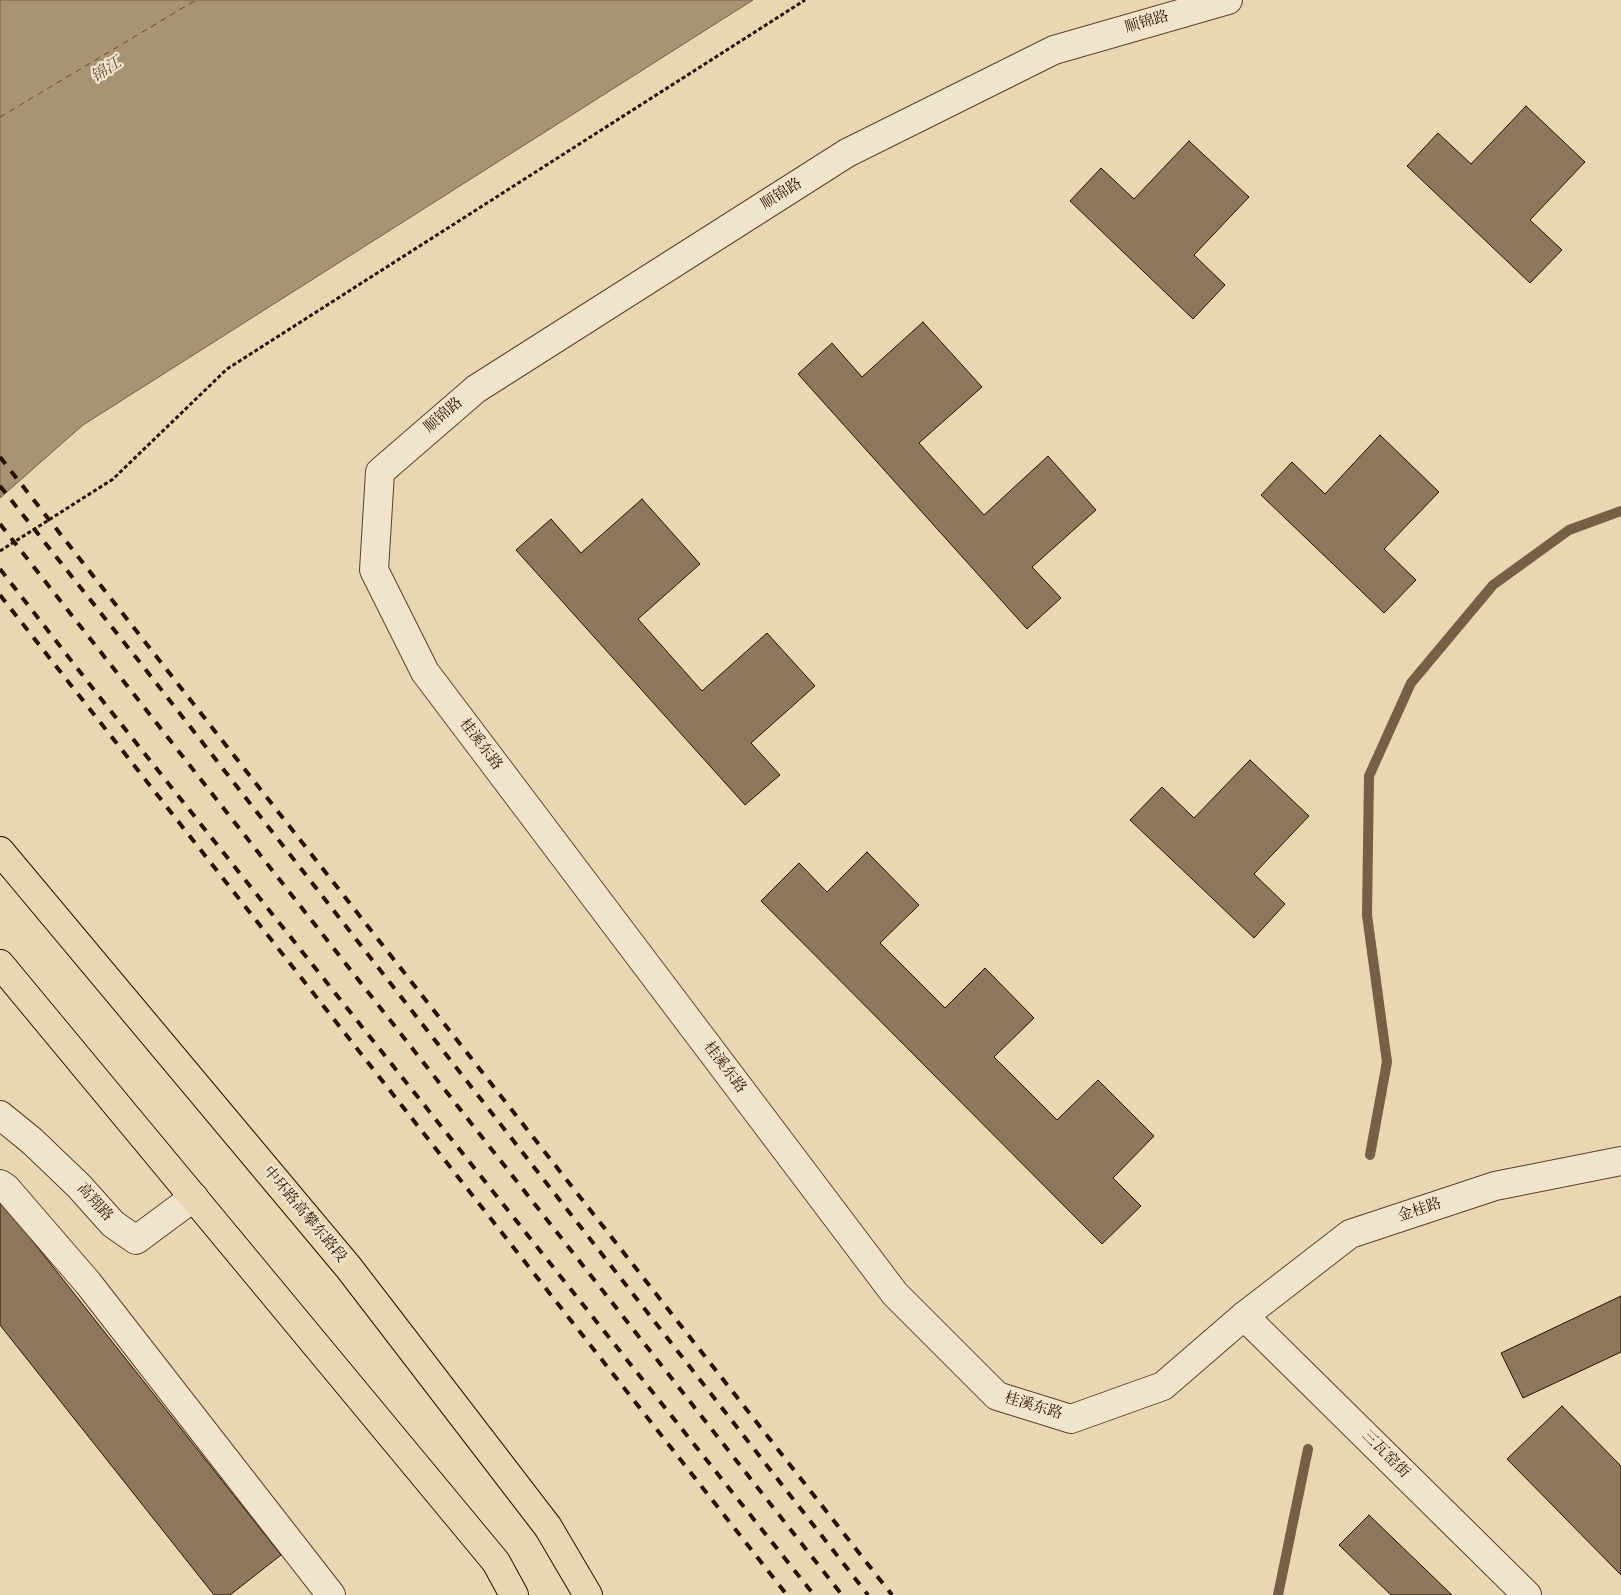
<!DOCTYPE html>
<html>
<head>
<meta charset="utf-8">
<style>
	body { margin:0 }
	canvas { display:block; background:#e8d7b1 }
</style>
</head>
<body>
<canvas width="1621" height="1595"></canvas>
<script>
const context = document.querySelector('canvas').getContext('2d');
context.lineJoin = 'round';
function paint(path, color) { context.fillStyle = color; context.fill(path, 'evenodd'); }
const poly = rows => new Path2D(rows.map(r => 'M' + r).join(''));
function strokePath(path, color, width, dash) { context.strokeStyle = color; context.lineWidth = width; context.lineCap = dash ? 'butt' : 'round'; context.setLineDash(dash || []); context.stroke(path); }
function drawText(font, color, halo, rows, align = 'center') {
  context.font = font + ' "IM FELL English","Noto Serif SC",serif'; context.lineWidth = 4.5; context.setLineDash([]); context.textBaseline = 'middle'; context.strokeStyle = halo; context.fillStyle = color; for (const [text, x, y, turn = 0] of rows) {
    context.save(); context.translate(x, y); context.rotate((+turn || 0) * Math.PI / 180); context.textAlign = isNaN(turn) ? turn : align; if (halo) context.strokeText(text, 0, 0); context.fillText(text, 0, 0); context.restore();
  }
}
const water = poly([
	[0,0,753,0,83,425,0,498,0,0]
]);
paint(water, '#a89375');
strokePath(water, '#775e46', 1);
strokePath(poly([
	[1370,1155,1387,1062,1367,915,1369,776,1411,683,1493,585,1569,530,1621,511],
	[1278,1595,1308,1449]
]), '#775e46', 10);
strokePath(poly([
	[0,117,196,0]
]), '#644a35', 1, [6, 5]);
const building = poly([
	[1526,106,1585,162,1530,220,1562,250,1530,283,1407,166,1438,133,1471,164,1526,106],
	[1189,141,1249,197,1194,255,1225,285,1193,319,1070,201,1101,168,1134,199,1189,141],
	[923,322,982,387,919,443,984,515,1048,456,1096,510,1032,567,1061,598,1027,629,798,374,832,343,862,377,923,322],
	[1380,435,1439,492,1384,549,1416,580,1384,613,1261,495,1292,462,1325,494,1380,435],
	[642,499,700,564,638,619,702,691,767,633,815,686,751,743,780,775,745,805,516,550,551,519,581,553,642,499],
	[1250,760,1309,816,1254,874,1285,904,1254,938,1130,820,1162,787,1194,818,1250,760],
	[867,852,919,905,880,943,945,1008,985,968,1034,1018,994,1057,1057,1120,1098,1080,1154,1136,1113,1178,1141,1206,1102,1244,761,901,799,863,827,892,867,852],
	[0,1200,281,1555,230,1595,214,1595,0,1325,0,1200],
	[1621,1296,1621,1352,1523,1398,1501,1353,1621,1296],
	[1562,1406,1621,1466,1621,1575,1507,1459,1562,1406],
	[1369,1515,1452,1595,1391,1595,1339,1545,1369,1515]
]);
paint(building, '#8e775c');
strokePath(building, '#2d0f00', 1);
const minor = poly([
	[1228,0,1054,50,847,153,476,389,380,472,374,570,425,672,895,1294,997,1396,1071,1419,1163,1386,1244,1316,1527,1595],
	[0,1115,32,1141,79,1186,113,1224,136,1240,194,1197],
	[0,1184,6,1188,88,1283,331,1595]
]);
const tertiary = poly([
	[1244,1316,1350,1234,1495,1186,1621,1161]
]);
const primary = poly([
	[0,851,349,1268,548,1527,588,1595],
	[0,964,496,1562,514,1595]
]);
strokePath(minor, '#5c412c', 30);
strokePath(tertiary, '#5c412c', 30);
strokePath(primary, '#2d0f00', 30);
strokePath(poly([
	[0,551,113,479,227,369,805,0]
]), '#2d0f00', 3, [4, 2.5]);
strokePath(minor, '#f0e5cc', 28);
strokePath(tertiary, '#f0e5cc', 28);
strokePath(primary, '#e8d7b1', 28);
strokePath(poly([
	[0,457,892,1595],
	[0,486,142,665,868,1595],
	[0,524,842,1595],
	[0,569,98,695,814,1595],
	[0,595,787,1595]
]), '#2d0f00', 4, [9, 9]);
drawText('15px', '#2d0f00', '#f0e5cc', [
	["顺锦路",1147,23,-16],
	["顺锦路",782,195,-32],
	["顺锦路",444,416,-41],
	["桂溪东路",480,745,53],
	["桂溪东路",724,1068,53],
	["高翔路",94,1203,48],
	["金桂路",1420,1211,-18],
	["中环路高攀东路段",304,1215,50],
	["桂溪东路",1033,1407,17],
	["三瓦窑街",1385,1455,45]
]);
drawText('italic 16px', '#644a35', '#f0e5cc', [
	["锦江",107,71,-33]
]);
</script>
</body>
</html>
